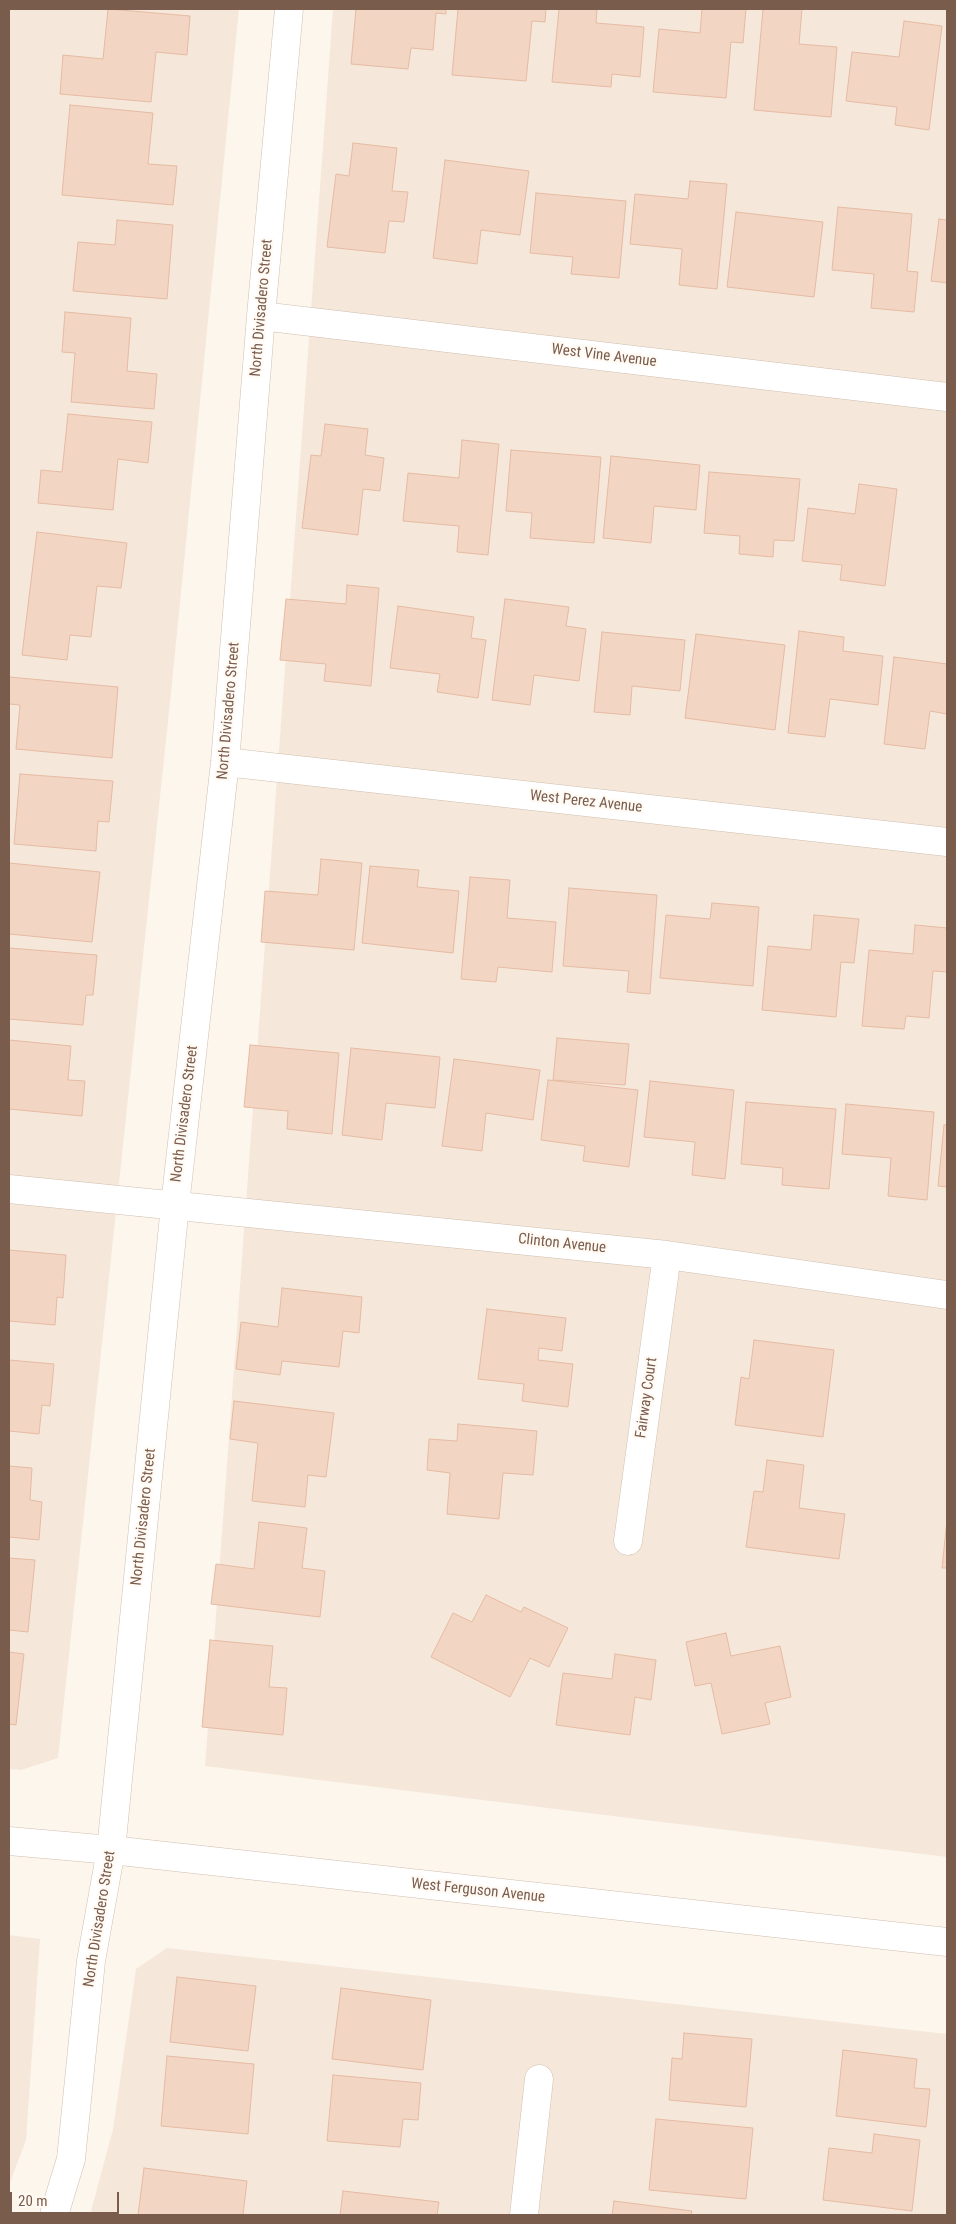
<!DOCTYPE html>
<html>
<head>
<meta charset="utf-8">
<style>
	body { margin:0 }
	#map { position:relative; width:956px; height:2224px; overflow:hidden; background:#fdf6ec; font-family:"Roboto Condensed",sans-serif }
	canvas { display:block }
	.frame { position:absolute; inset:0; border:10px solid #7a5c4d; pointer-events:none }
	.scale { position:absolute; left:10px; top:2192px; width:109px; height:22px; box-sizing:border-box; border:2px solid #7a5c4d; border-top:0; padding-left:6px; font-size:15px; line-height:18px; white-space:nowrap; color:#7a5c4d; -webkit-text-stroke:4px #fffaf3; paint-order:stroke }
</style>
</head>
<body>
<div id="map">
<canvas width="956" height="2224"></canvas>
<div class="frame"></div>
<div class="scale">20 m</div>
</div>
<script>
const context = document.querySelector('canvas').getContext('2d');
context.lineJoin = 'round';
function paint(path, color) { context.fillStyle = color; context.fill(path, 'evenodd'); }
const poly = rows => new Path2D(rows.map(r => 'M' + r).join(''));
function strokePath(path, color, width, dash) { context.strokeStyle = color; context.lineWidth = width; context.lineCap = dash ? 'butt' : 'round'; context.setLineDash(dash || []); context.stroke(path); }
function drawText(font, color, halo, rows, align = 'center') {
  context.font = font + ' "Roboto Condensed",sans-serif'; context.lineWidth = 4.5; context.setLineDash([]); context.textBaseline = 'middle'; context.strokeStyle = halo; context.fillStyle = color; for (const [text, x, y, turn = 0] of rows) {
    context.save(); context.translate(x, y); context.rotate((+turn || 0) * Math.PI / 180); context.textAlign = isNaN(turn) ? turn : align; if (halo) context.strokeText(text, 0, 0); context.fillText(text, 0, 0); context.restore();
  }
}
paint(poly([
	[9,9,239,9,171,693,58,1758,21,1770,9,1769],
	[333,9,947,9,947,1857,205,1766],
	[9,1935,40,1939,26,2140,9,2185],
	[167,1948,947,2034,947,2215,90,2215,113,2129,136,1969]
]), '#f5e8da');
const building = poly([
	[108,9,190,16,187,55,156,52,151,102,60,94,63,55,103,59,108,9],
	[356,9,446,9,446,14,436,13,433,50,411,48,408,69,351,64,356,9],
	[458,9,546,9,545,22,532,21,526,81,452,75,458,9],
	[559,9,597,9,596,23,644,27,640,77,612,74,611,87,552,82,559,9],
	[702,9,746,9,743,43,731,42,726,98,653,92,659,29,700,33,702,9],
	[763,9,802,9,799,44,837,47,831,117,754,110,763,9],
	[904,21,942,26,929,130,895,125,897,107,846,101,852,52,899,57,904,21],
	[70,105,153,113,148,164,177,166,173,205,62,195,70,105],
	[353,143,397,148,392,191,408,192,404,222,389,221,385,253,327,247,336,174,349,176,353,143],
	[445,160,529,171,520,235,481,230,477,264,433,258,445,160],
	[690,181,727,184,717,289,679,285,682,249,630,244,635,194,688,199,690,181],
	[536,193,626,201,619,278,571,274,573,257,530,253,536,193],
	[838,207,912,214,907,271,918,272,914,312,871,308,874,274,832,270,838,207],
	[736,212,823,222,814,297,727,287,736,212],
	[939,219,947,220,947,283,931,281,939,219],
	[117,220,173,225,167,299,73,291,78,242,115,245,117,220],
	[65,312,131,318,127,371,157,374,154,409,71,402,75,353,62,352,65,312],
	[68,414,152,422,148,463,118,459,113,510,38,503,41,470,62,472,68,414],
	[325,424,368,429,365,455,384,458,380,491,363,489,358,535,302,528,311,455,321,456,325,424],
	[462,440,499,444,488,555,457,552,459,526,403,521,408,473,459,478,462,440],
	[511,450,601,457,594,543,530,538,532,513,506,511,511,450],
	[611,456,700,465,696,510,654,506,651,543,603,538,611,456],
	[709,472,800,479,794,541,774,540,773,557,739,554,740,536,704,533,709,472],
	[859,484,897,489,885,586,840,580,842,565,802,561,808,508,855,514,859,484],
	[37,532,127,543,121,588,97,586,91,637,70,635,67,660,22,655,37,532],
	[347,585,379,588,371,686,324,681,326,664,280,660,286,599,346,604,347,585],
	[505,599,569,607,566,626,586,629,579,681,534,675,530,705,492,700,505,599],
	[398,606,474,617,471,638,486,640,478,698,437,692,440,674,390,668,398,606],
	[799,631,844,637,843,651,883,656,878,705,830,699,825,737,788,733,799,631],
	[602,632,685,640,680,691,632,686,630,715,594,712,602,632],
	[696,634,785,645,775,730,685,718,696,634],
	[894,657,947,664,947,714,930,711,925,749,884,744,894,657],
	[9,677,118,687,112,758,16,749,20,705,9,704,9,677],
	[20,774,113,781,109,822,98,821,96,851,14,844,20,774],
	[321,859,362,863,354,950,261,942,265,891,318,895,321,859],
	[9,863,100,872,92,942,9,934,9,863],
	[370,866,419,870,417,887,459,891,453,953,362,943,370,866],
	[470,877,510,880,507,918,556,922,552,972,498,967,496,982,461,979,470,877],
	[569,888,657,895,650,994,627,992,629,971,563,966,569,888],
	[712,903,759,907,753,986,660,978,666,915,710,919,712,903],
	[814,915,859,919,854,963,841,962,836,1017,762,1010,768,946,811,950,814,915],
	[915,925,947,928,947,972,933,971,929,1018,906,1016,904,1029,862,1026,869,950,913,954,915,925],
	[9,948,97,955,93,995,86,995,83,1025,9,1019,9,948],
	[557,1038,629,1044,625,1085,553,1080,557,1038],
	[9,1040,71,1046,68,1080,85,1081,82,1116,9,1109,9,1040],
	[250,1045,339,1053,332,1134,287,1129,288,1111,244,1107,250,1045],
	[351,1048,440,1057,435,1108,386,1103,382,1140,342,1135,351,1048],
	[454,1059,540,1070,533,1120,486,1113,482,1151,442,1146,454,1059],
	[548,1080,638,1090,629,1167,583,1161,585,1146,541,1140,548,1080],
	[650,1081,734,1090,725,1179,692,1175,695,1142,644,1137,650,1081],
	[746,1102,836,1109,829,1189,782,1185,783,1168,741,1164,746,1102],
	[846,1104,934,1112,927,1200,888,1196,891,1158,842,1154,846,1104],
	[944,1125,947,1125,947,1187,938,1186,944,1125],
	[9,1250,66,1255,63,1298,57,1297,55,1325,9,1321,9,1250],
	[282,1288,362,1297,359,1333,343,1331,339,1367,282,1361,280,1375,236,1369,241,1322,278,1327,282,1288],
	[487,1309,566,1318,562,1351,539,1348,538,1360,573,1364,568,1407,522,1401,524,1384,478,1379,487,1309],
	[754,1340,834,1350,823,1437,735,1425,741,1377,749,1379,754,1340],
	[9,1360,54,1364,50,1406,42,1405,39,1434,9,1431,9,1360],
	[234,1401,334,1413,326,1477,308,1475,305,1507,252,1501,258,1443,230,1439,234,1401],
	[458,1424,537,1431,533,1475,503,1473,499,1519,447,1514,450,1473,427,1470,429,1439,457,1441,458,1424],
	[767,1460,804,1465,799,1508,845,1514,839,1559,746,1547,754,1491,763,1492,767,1460],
	[9,1466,32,1468,30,1500,42,1502,39,1540,9,1537,9,1466],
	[947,1520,947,1568,942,1568,947,1520],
	[259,1522,307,1528,302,1568,325,1571,320,1617,211,1604,216,1564,254,1569,259,1522],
	[9,1558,35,1560,28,1632,9,1630,9,1558],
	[486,1595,521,1612,524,1607,568,1628,549,1667,530,1658,510,1697,431,1657,453,1613,472,1622,486,1595],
	[726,1633,731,1656,780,1646,791,1697,765,1703,770,1724,722,1734,711,1683,695,1686,686,1642,726,1633],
	[210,1640,273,1646,269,1687,287,1688,283,1735,202,1727,210,1640],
	[9,1652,24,1654,16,1725,9,1724,9,1652],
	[615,1654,656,1660,651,1700,635,1697,630,1735,556,1725,563,1673,612,1679,615,1654],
	[177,1977,256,1986,248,2051,170,2042,177,1977],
	[341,1988,431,2000,423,2070,332,2059,341,1988],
	[684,2033,752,2039,746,2107,669,2100,672,2058,682,2059,684,2033],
	[843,2050,917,2059,914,2088,930,2089,926,2127,836,2116,843,2050],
	[167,2056,254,2064,248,2134,161,2126,167,2056],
	[333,2075,421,2083,418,2120,403,2119,400,2147,327,2141,333,2075],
	[656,2119,753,2128,746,2199,649,2190,656,2119],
	[874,2134,920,2140,912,2211,823,2200,829,2148,872,2153,874,2134],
	[144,2168,247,2181,243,2215,138,2215,144,2168],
	[343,2191,439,2202,437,2215,340,2215,343,2191],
	[614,2201,692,2211,691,2215,612,2215,614,2201]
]);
paint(building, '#f3d5c3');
strokePath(building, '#e6bba3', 1);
const minor = poly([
	[261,316,947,397],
	[225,762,947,842],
	[9,1189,667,1255,947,1295],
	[628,1541,667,1255],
	[54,2215,71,2159,91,1961,111,1850,175,1205,225,762,261,316,289,9],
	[524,2215,539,2079]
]);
const tertiary = poly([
	[9,1841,111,1850,947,1942]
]);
strokePath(minor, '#d1beb0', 29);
strokePath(tertiary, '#d1beb0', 29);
strokePath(minor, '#fff', 28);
strokePath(tertiary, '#fff', 28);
drawText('15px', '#7a5c4d', '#fffaf3', [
	["North Divisadero Street",262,308,-85],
	["West Vine Avenue",604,356,7],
	["North Divisadero Street",229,711,-85],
	["West Perez Avenue",586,802,6],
	["North Divisadero Street",185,1114,-83],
	["Clinton Avenue",562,1244,6],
	["Fairway Court",647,1398,-82],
	["North Divisadero Street",144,1517,-84],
	["West Ferguson Avenue",478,1891,6],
	["North Divisadero Street",100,1919,-81]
]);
</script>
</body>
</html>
